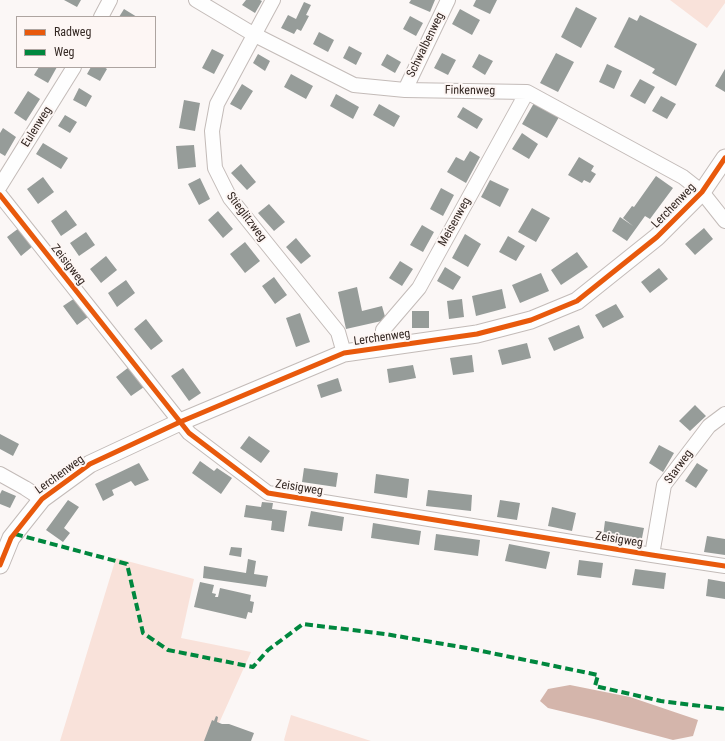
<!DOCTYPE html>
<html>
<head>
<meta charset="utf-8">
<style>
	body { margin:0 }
	#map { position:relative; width:725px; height:741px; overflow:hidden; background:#fbf7f6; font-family:"Roboto Condensed",sans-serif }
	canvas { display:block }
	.legend { position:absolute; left:16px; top:16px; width:140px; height:52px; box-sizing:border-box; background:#fdf6f4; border:1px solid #ada4a0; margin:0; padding:5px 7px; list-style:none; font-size:12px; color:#342823 }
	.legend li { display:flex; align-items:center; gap:8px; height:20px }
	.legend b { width:20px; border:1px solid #ada4a0 }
</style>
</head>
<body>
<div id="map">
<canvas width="725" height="741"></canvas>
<ul class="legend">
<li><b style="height:5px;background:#e8590c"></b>Radweg</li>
<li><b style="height:5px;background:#00873e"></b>Weg</li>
</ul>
</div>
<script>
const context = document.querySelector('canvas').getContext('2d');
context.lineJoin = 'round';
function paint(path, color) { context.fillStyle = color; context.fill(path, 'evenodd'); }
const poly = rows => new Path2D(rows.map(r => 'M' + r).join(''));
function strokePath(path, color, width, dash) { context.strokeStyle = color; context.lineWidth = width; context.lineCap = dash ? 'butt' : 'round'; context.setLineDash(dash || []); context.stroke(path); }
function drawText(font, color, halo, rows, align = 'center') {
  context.font = font + ' "Roboto Condensed",sans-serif'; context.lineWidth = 4; context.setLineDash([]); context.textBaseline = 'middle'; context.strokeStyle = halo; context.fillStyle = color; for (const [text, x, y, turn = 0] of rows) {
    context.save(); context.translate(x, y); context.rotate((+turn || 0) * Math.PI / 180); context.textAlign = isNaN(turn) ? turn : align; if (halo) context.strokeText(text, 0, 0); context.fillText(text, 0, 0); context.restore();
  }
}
paint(poly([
	[670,0,725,0,725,3,707,28],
	[116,558,194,579,181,638,251,652,211,741,60,741],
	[291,715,371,741,285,741,284,740]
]), '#f9e2da');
paint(poly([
	[570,685,630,697,698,720,693,736,673,740,598,720,548,708,540,701,548,689]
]), '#d4b5ab');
paint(poly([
	[64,0,81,0,77,7],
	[246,0,260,0,262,1,255,13,242,5],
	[411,0,435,0,430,12,409,3],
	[476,0,497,0,490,14,473,6],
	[304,2,311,5,306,15,309,16,301,31,297,29,294,34,281,28,288,15,296,19],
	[576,7,597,18,581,48,561,37],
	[124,9,137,17,119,17],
	[460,9,480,20,472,35,452,24],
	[640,15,697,44,676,86,652,73,655,69,614,47,629,17,637,21],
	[410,16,423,23,416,36,403,29],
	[319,32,334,40,328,52,313,44],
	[349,46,362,53,356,65,343,58],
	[212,49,224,55,214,74,202,68],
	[442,53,456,60,448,75,434,68],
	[556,53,574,62,558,92,540,83],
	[258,54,270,61,265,71,253,63],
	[387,54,401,62,395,73,381,65],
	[479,54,493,61,485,75,472,67],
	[607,64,622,71,614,89,599,82],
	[39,67,57,67,48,83,34,75],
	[91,67,104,67,107,69,100,81,87,74],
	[725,69,725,92,715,86],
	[291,74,313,86,306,99,284,87],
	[640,79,655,87,645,104,630,96],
	[242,84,253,91,241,110,230,104],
	[79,88,92,96,86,107,73,100],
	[28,91,40,99,26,121,14,113],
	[336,94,359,107,353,119,330,106],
	[661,96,676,104,667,119,652,111],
	[184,100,200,103,195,131,179,128],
	[534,103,559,117,547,138,522,124],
	[379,104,400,116,394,127,373,115],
	[463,107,483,119,477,129,457,117],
	[65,115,77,122,70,133,58,126],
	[3,128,16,137,5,156,0,153,0,133],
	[522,133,538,144,529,159,512,149],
	[43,143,68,158,61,169,36,154],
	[194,145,196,167,178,169,176,146],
	[470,151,480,157,466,183,447,172,456,157,464,161],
	[579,157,594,166,591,171,596,174,590,183,584,180,582,183,568,175],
	[241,164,256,182,247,190,231,173],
	[656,176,673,188,650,219,645,216,627,241,612,231,620,217,633,226,623,218,632,206,634,207],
	[43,177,54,192,38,204,27,189],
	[200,178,210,199,199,205,188,184],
	[490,180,509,189,500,207,481,197],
	[441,188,454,195,443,216,430,209],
	[269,204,285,222,274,231,258,213],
	[532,208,550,218,536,242,518,232],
	[66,210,77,225,61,236,51,221],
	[218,211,233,229,223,238,208,220],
	[422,225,434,232,423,252,410,245],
	[19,228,33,246,21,256,7,237],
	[704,228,713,239,695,255,685,244],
	[86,232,95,245,79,256,70,243],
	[465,234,481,244,468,267,452,258],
	[508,236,525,246,516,261,499,252],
	[296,238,311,256,301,264,286,247],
	[245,242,260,261,245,273,230,254],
	[577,252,588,267,561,285,551,270],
	[106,256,117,270,101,283,90,269],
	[400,261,413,269,402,286,389,278],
	[445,267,461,277,453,290,437,281],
	[659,268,668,279,650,293,641,282],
	[541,273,549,291,520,303,512,285],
	[274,277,287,295,275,304,262,286],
	[126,280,135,293,117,307,108,293],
	[357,287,362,311,382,306,386,320,346,329,338,292],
	[502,289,506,308,476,316,472,296],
	[78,296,92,314,77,325,63,306],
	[462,299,464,317,449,319,447,301],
	[616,304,624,317,603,328,595,315],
	[412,311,429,311,429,328,412,328],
	[300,313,310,342,296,347,286,318],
	[146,319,163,341,151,350,134,329],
	[579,325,584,338,554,351,548,338],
	[527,343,531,358,502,365,498,350],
	[472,355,474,372,453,375,450,358],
	[413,365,416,378,389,383,387,369],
	[129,367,144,387,131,396,116,377],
	[183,368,201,393,189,401,171,376],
	[338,378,342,391,321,398,317,385],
	[695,405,706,416,690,431,679,421],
	[0,434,19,444,13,456,0,449],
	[249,436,270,451,261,463,240,448],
	[659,445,674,453,663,472,649,463],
	[200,461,214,471,217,468,232,478,221,494,192,473],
	[139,463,149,480,135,486,131,481,112,490,114,495,103,501,95,484],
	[697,463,708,470,696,488,685,481],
	[304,468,338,473,336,487,302,482],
	[376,474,409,479,407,498,374,493],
	[2,490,16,496,10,508,0,504,0,494],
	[428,490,472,495,471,511,426,506],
	[68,500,79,507,64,528,70,533,63,542,46,530],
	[500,500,520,503,517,520,497,517],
	[262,502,273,503,272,509,287,511,284,532,271,530,272,521,244,517,246,505,261,507],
	[552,507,576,513,572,531,548,526],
	[311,511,344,517,342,531,308,526],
	[605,521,644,528,641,543,603,536],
	[373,523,421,531,419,545,371,538],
	[436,534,480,540,478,556,434,550],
	[707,536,725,539,725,555,704,552],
	[509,544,550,552,546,569,505,561],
	[231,547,242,548,241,557,229,555],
	[248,559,256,561,254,574,268,576,266,587,203,578,204,566,246,573],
	[579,560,603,563,601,578,577,575],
	[635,569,666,573,664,589,632,585],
	[708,579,725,582,725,599,706,596],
	[200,582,214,585,212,593,216,594,215,597,218,597,220,588,251,595,250,601,254,602,252,613,248,612,246,619,194,607],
	[216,716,218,717,217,722,222,724,229,724,254,733,251,741,204,741,212,720,214,721]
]), '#969c99');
const minor = poly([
	[196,0,253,34,354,85,405,90,527,92,683,177,702,192,725,221],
	[273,0,217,104,212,131,215,168,230,198,338,332,344,353],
	[101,17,110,0],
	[405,90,448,0],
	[0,186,74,67],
	[0,195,189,433,268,493,652,555,725,566],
	[382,348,383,330,419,288,527,92],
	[0,474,25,488,42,499],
	[652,555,664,485,709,426,725,414]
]);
const tertiary = poly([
	[0,565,11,538,42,499,90,464,180,422,344,353,477,334,531,320,577,301,657,237,702,192,725,158]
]);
strokePath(minor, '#c3bbb8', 16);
strokePath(tertiary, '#c3bbb8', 19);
strokePath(minor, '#fefefe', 14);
strokePath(tertiary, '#fefefe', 17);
strokePath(poly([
	[15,534,127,564,143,633,168,650,253,667,268,650,303,624,385,634,467,648,598,675,595,686,661,701,725,709]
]), '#00873e', 4, [8, 4]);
strokePath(poly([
	[0,195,189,433,268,493,652,555,725,566],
	[0,565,11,538,42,499,90,464,180,422,344,353,477,334,531,320,577,301,657,237,702,192,725,158]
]), '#e8590c', 5);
drawText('12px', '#342823', '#fdf6f4', [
	["Schwalbenweg",426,45,-64],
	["Finkenweg",470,91,1],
	["Eulenweg",37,127,-58],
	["Lerchenweg",674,206,-46],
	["Stieglitzweg",246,217,53],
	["Meisenweg",455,222,-61],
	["Zeisigweg",68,265,52],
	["Lerchenweg",382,338,-8],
	["Starweg",679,467,-54],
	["Lerchenweg",60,475,-36],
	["Zeisigweg",299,488,9],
	["Zeisigweg",619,540,9]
]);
</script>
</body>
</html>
